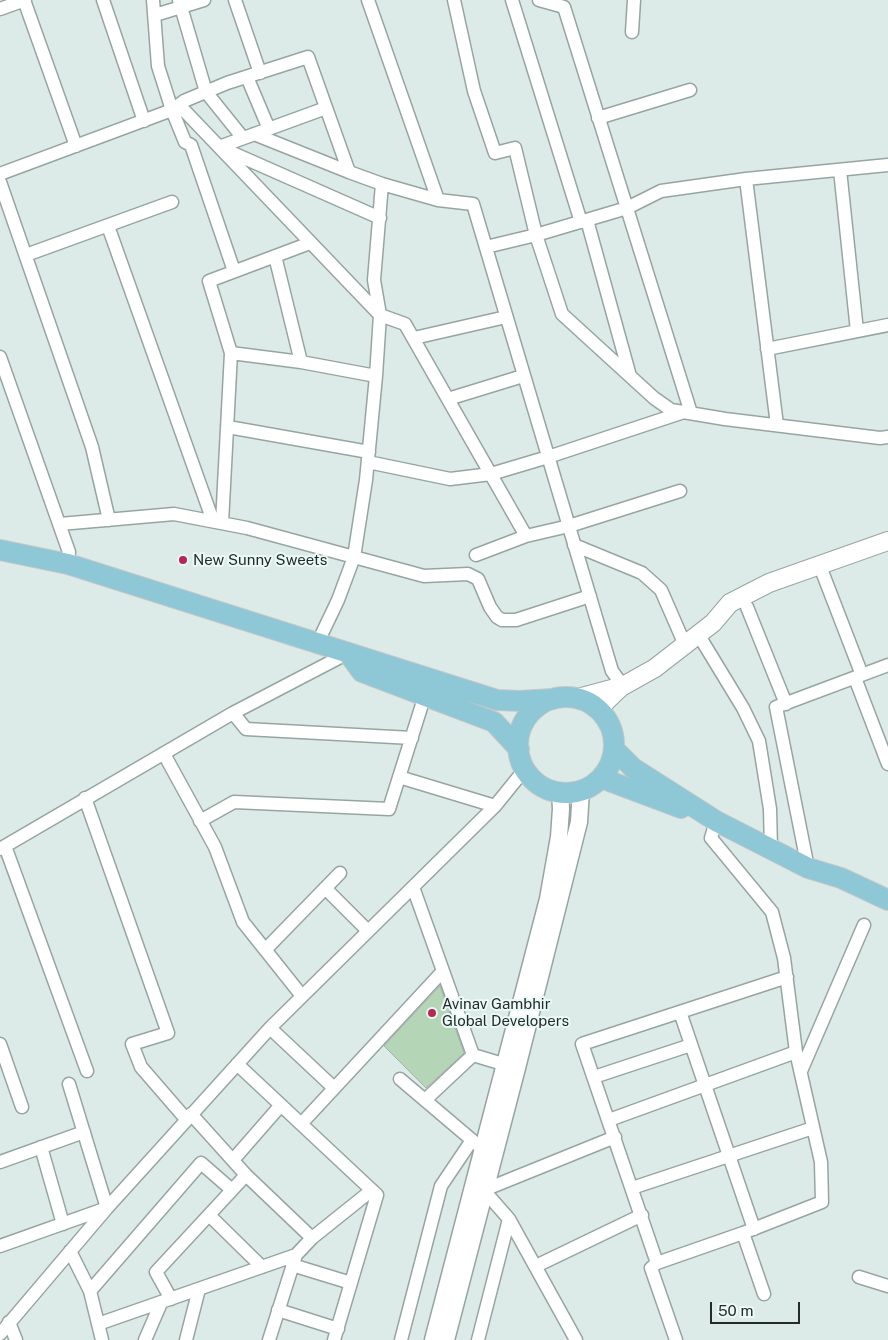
<!DOCTYPE html>
<html>
<head>
<meta charset="utf-8">
<style>
	body { margin:0 }
	#map { position:relative; width:888px; height:1340px; overflow:hidden; background:#ddebe8; font-family:"Public Sans",sans-serif }
	canvas { display:block }
	.scale { position:absolute; left:710px; top:1302px; width:90px; height:22px; box-sizing:border-box; border:2px solid #252b2a; border-top:0; padding-left:6px; font-size:15px; line-height:18px; white-space:nowrap; color:#252b2a; -webkit-text-stroke:4px #eaf9f6; paint-order:stroke }
</style>
</head>
<body>
<div id="map">
<canvas width="888" height="1340"></canvas>
<div class="scale">50 m</div>
</div>
<script>
const context = document.querySelector('canvas').getContext('2d');
context.lineJoin = 'round';
function paint(path, color) { context.fillStyle = color; context.fill(path, 'evenodd'); }
const poly = rows => new Path2D(rows.map(r => 'M' + r).join(''));
function strokePath(path, color, width, dash) { context.strokeStyle = color; context.lineWidth = width; context.lineCap = dash ? 'butt' : 'round'; context.setLineDash(dash || []); context.stroke(path); }
function drawText(font, color, halo, rows, align = 'center') {
  context.font = font + ' "Public Sans",sans-serif'; context.lineWidth = 4; context.setLineDash([]); context.textBaseline = 'middle'; context.strokeStyle = halo; context.fillStyle = color; for (const [text, x, y, turn = 0] of rows) {
    context.save(); context.translate(x, y); context.rotate((+turn || 0) * Math.PI / 180); context.textAlign = isNaN(turn) ? turn : align; if (halo) context.strokeText(text, 0, 0); context.fillText(text, 0, 0); context.restore();
  }
}
const building = poly([
	[440,986,464,1053,426,1088,384,1046,440,986]
]);
paint(building, '#b4d6b7');
strokePath(building, '#abb4ac', 1);
const minor = poly([
	[24,0,76,146],
	[103,0,144,121],
	[153,0,158,66,172,110,185,142,191,145,234,271],
	[179,0,206,92,243,138],
	[235,0,260,73],
	[368,0,438,200],
	[454,0,474,91,495,153,515,148,536,235,562,314,654,398,671,410,725,419,880,438,888,437],
	[512,0,581,222],
	[539,0,564,7,691,413],
	[0,9,25,0],
	[155,15,204,0],
	[632,32,634,0],
	[247,77,269,129],
	[179,105,380,315,405,324,526,536],
	[598,118,690,90],
	[254,134,349,172],
	[219,147,326,108],
	[226,150,380,218],
	[840,170,857,331],
	[0,174,172,110,184,101,227,83,308,57,349,172,382,184,438,200,473,204,612,671,623,686],
	[746,179,777,425],
	[0,182,92,447,109,520],
	[587,220,630,376],
	[108,226,213,521],
	[486,247,536,235,627,208,661,191,746,179,888,165],
	[26,255,172,202],
	[275,256,301,362],
	[414,338,506,317],
	[767,349,888,325],
	[231,353,301,362,376,376],
	[0,357,69,552,68,564],
	[448,399,523,376],
	[228,427,369,452],
	[368,462,450,479,491,474,548,457,681,413],
	[222,523,231,353,209,281,310,243],
	[60,524,174,514,247,528,424,576,468,574,478,579,490,607,497,617,502,620,516,620,590,596],
	[574,545,642,573,661,590,685,645],
	[476,555,526,536,569,526,680,491],
	[823,574,862,675],
	[747,607,786,704],
	[698,634,743,708,759,741,770,809,771,849],
	[318,642,338,600,354,557,366,480,376,376,380,315,374,280,382,184],
	[855,678,888,764],
	[233,713,246,729,412,738],
	[164,754,215,847,243,922,302,996],
	[399,777,495,806],
	[85,798,168,1033,132,1044,141,1067,186,1119],
	[200,821,234,802,389,809,425,695],
	[5,846,87,1071],
	[0,849,233,713,348,653],
	[808,868,776,707,888,665],
	[413,887,473,1055,513,1067],
	[325,888,368,931],
	[265,950,340,873],
	[680,1012,754,1229],
	[270,1028,334,1088],
	[0,1044,22,1107],
	[237,1064,377,1195,334,1340],
	[801,1071,864,925],
	[594,1077,691,1045],
	[400,1079,479,1146],
	[425,1100,473,1055],
	[191,1114,246,1175,312,1238],
	[609,1120,796,1052],
	[301,1124,443,971],
	[41,1147,63,1224],
	[233,1160,281,1105],
	[0,1162,84,1132],
	[480,1186,509,1219,576,1340],
	[632,1188,813,1128],
	[484,1190,615,1137],
	[209,1215,262,1267],
	[743,1233,764,1294],
	[0,1246,107,1208,69,1084],
	[70,1251,90,1291,102,1340],
	[657,1263,743,1233,822,1202,821,1162,796,1052,784,958,772,912,711,838,716,821],
	[292,1265,351,1283],
	[536,1266,642,1215],
	[859,1277,888,1286],
	[90,1291,201,1163,232,1190],
	[171,1299,156,1272,246,1175],
	[278,1310,338,1329],
	[9,1322,16,1340],
	[98,1324,296,1255],
	[0,1334,107,1208,270,1028,495,806,525,769],
	[145,1340,161,1303],
	[186,1340,199,1289],
	[269,1340,296,1255,312,1238,372,1190],
	[401,1340,441,1186,472,1140],
	[478,1340,509,1219],
	[676,1340,651,1268,657,1263,582,1044,787,977]
]);
const tertiary = poly([
	[433,1340,548,899,559,837,561,809,560,792],
	[446,1340,517,1068,579,822,581,790]
]);
const secondary = poly([
	[578,698,623,686,655,668,713,623,730,603,769,583,888,541],
	[598,709,620,688]
]);
const primary = poly([
	[0,550,68,564,497,700,520,701,552,699],
	[348,653,362,672,494,722,519,749],
	'518 745a48 48 0 1 1 96 0a48 48 0 1 1-96 0Z',
	[614,749,633,768,716,821,808,868,841,878,888,900],
	[601,778,681,808]
]);
strokePath(minor, '#97a5a2', 15);
strokePath(tertiary, '#97a5a2', 19);
strokePath(secondary, '#97a5a2', 20);
strokePath(primary, '#c6c8c8', 22);
strokePath(minor, '#fff', 12);
strokePath(tertiary, '#fff', 16);
strokePath(secondary, '#fff', 18);
strokePath(primary, '#8ec7d5', 20);
for (const [x, y, r, color] of [
	[183,560,5,"#b72751"],
	[432,1013,5,"#b72751"]
]) { const dot = new Path2D(); dot.arc(x, y, r, 0, 2 * Math.PI); context.fillStyle = color; context.fill(dot); strokePath(dot, '#eaf9f6', 2); }
drawText('15px', '#252b2a', '#eaf9f6', [
	["New Sunny Sweets",193,560],
	["Avinav Gambhir",442,1004],
	["Global Developers",442,1021]
], 'left');
</script>
</body>
</html>
